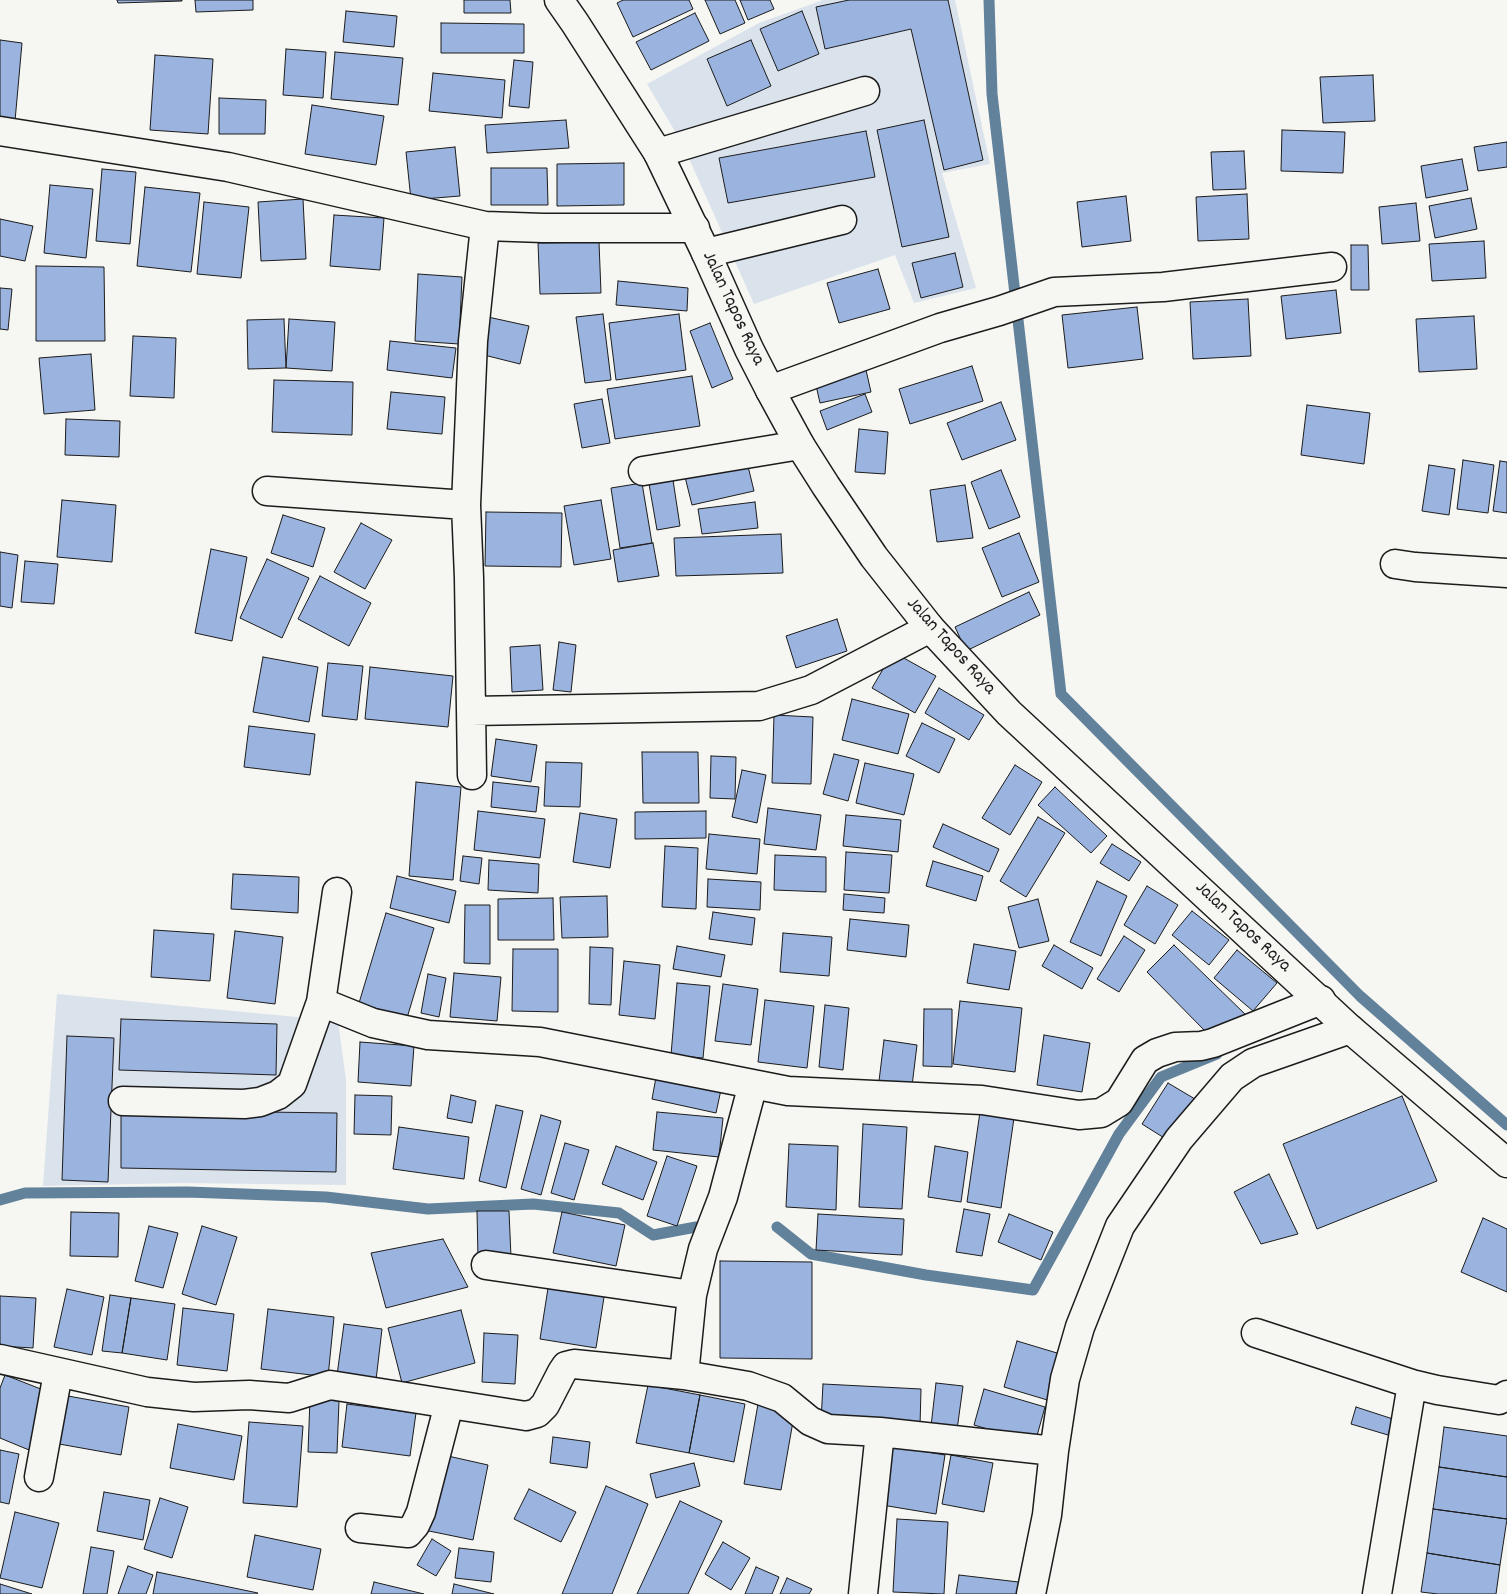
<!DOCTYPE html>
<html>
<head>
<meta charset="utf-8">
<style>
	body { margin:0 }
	canvas { display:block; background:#f6f6f2 }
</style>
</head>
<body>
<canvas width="1507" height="1594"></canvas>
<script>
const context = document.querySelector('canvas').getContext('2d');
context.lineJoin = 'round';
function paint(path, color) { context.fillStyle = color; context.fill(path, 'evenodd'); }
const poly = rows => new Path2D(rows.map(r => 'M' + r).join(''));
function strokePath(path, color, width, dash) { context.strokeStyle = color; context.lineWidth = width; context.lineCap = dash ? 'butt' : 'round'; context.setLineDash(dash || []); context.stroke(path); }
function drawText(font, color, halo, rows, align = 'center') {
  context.font = font + ' Dekko,sans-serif'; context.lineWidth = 5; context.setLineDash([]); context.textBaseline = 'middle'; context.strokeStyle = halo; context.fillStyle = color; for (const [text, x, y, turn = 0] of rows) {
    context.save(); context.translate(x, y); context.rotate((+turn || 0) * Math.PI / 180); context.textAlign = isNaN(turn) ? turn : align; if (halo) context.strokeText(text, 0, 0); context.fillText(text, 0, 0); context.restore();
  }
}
paint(poly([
	[823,0,849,0,816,8,825,49,911,29,945,170,983,159,948,0,955,0,990,164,942,173,976,288,914,303,895,255,754,304,683,145,647,84,759,23],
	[802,11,819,54,778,71,760,29],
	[751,41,771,86,728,106,707,60],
	[924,120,949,237,902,247,877,131],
	[866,131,875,177,727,202,719,158],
	[955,254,963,287,921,297,913,263],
	[57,994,338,1021,346,1080,346,1185,183,1183,43,1186]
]), '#dae2ec');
strokePath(poly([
	[989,0,992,94,1061,694,1360,996,1507,1125],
	[0,1200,25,1193,188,1192,326,1197,428,1209,533,1204,619,1213,653,1235,696,1227],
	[777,1227,811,1254,926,1275,1033,1290,1119,1134,1161,1077,1217,1054]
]), '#62819a', 11);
const building = poly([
	[117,0,182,0,182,1,118,3,117,0],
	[195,0,253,0,253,10,196,12,195,0],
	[464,0,510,0,511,13,464,13,464,0],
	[623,0,689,0,693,9,633,37,617,3,623,0],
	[705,0,735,0,745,23,720,34,705,0],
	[740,0,770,0,774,9,748,20,740,0],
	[849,0,948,0,983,160,944,170,911,29,825,49,816,7,849,0],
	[346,11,397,16,394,47,343,42,346,11],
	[802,11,819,54,778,71,760,29,802,11],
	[695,13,709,41,651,70,636,42,695,13],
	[441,23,524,24,524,53,441,53,441,23],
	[0,40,22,43,15,121,0,120,0,40],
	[751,40,771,86,727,106,707,59,751,40],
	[286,49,326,52,323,98,283,95,286,49],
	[335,52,403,58,398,105,331,99,335,52],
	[155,55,213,59,208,134,150,130,155,55],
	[514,60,533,62,529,108,509,106,514,60],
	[433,73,505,80,502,118,429,111,433,73],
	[1373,75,1375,121,1323,123,1320,77,1373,75],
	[219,98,266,100,265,134,219,134,219,98],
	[312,105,384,116,376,165,305,154,312,105],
	[566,120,569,148,487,153,485,125,566,120],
	[924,120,949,237,902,247,877,130,924,120],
	[1282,130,1345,132,1343,173,1281,171,1282,130],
	[866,131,875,177,728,203,719,158,866,131],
	[1507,142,1507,167,1478,171,1474,147,1507,142],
	[455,147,460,196,411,200,406,152,455,147],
	[1244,151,1246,189,1213,190,1211,152,1244,151],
	[1462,159,1468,190,1426,198,1421,166,1462,159],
	[624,163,624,205,557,206,557,164,624,163],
	[491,168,547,168,548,205,491,205,491,168],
	[102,169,136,172,130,244,96,241,102,169],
	[50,185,93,189,86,258,44,253,50,185],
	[145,187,200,193,191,272,137,266,145,187],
	[1247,194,1249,239,1198,241,1196,197,1247,194],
	[1126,196,1131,241,1082,247,1077,202,1126,196],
	[1471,198,1477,229,1435,238,1429,206,1471,198],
	[303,199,306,259,261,261,258,202,303,199],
	[204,202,249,207,241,278,197,274,204,202],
	[1416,203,1420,241,1382,244,1379,207,1416,203],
	[334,215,384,218,380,270,330,266,334,215],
	[0,219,33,226,25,261,0,256,0,219],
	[1484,241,1486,278,1432,281,1429,244,1484,241],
	[599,242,601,293,540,294,538,243,599,242],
	[1351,245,1368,245,1369,290,1351,290,1351,245],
	[955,253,963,287,921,298,912,263,955,253],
	[36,266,104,267,105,341,36,341,36,266],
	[878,269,890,309,839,323,827,283,878,269],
	[418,274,462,277,459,344,415,341,418,274],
	[618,281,688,288,687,311,616,305,618,281],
	[0,288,12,289,8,330,0,329,0,288],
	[1336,290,1341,333,1286,339,1281,296,1336,290],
	[1248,299,1251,356,1193,359,1190,302,1248,299],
	[1137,307,1143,359,1068,368,1062,315,1137,307],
	[603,314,611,380,585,383,576,317,603,314],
	[679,314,686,370,616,380,609,323,679,314],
	[1474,316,1477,369,1419,372,1416,319,1474,316],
	[488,317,529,326,520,364,480,354,488,317],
	[284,319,286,368,248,369,247,320,284,319],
	[289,319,335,322,332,371,286,368,289,319],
	[710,323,733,379,712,388,690,331,710,323],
	[133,336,176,338,174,398,130,396,133,336],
	[390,341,456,348,452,378,387,370,390,341],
	[91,354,95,410,44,414,39,358,91,354],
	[972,366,983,401,910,424,899,389,972,366],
	[866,370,871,392,820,403,815,381,866,370],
	[692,376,700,426,615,439,607,389,692,376],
	[274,380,353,382,352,435,272,432,274,380],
	[391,392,445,397,442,434,387,429,391,392],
	[865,394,872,412,827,430,820,411,865,394],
	[602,399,610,443,582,448,574,404,602,399],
	[1001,402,1016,440,962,460,947,423,1001,402],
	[1307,405,1370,413,1364,464,1301,455,1307,405],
	[66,419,120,421,119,457,65,455,66,419],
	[859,429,888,432,885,474,855,472,859,429],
	[1463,460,1494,465,1488,513,1457,509,1463,460],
	[1500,461,1507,462,1507,513,1493,511,1500,461],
	[747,462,754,491,692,505,685,477,747,462],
	[1429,465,1455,469,1449,515,1422,511,1429,465],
	[1001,470,1020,517,989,529,971,482,1001,470],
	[673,480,680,526,657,530,649,484,673,480],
	[642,483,652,543,620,548,611,488,642,483],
	[965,485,973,538,937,542,930,490,965,485],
	[62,500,116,505,112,562,57,557,62,500],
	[601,500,611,559,574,565,564,506,601,500],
	[755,502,758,528,702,534,698,509,755,502],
	[486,512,562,513,561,567,485,566,486,512],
	[283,515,325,528,313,567,271,553,283,515],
	[361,523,392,540,365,589,334,572,361,523],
	[1019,533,1039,582,1002,597,982,548,1019,533],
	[781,534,783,573,676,576,674,538,781,534],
	[653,543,659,576,618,582,613,550,653,543],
	[211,549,247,557,232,641,195,633,211,549],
	[0,552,18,555,12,608,0,606,0,552],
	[267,559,309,578,282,638,240,618,267,559],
	[25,561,58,564,54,604,21,602,25,561],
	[320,576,371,603,349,646,298,619,320,576],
	[1029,592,1040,615,966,651,955,627,1029,592],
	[837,619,847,651,796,668,786,636,837,619],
	[559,642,576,645,571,692,553,690,559,642],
	[540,645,543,690,512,692,510,647,540,645],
	[893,652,936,676,915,713,872,688,893,652],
	[263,657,318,667,309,722,253,712,263,657],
	[328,663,363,666,357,720,322,716,328,663],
	[370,667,453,676,448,727,365,719,370,667],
	[939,688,984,715,969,740,925,713,939,688],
	[852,699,909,714,898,754,842,740,852,699],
	[774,715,813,717,811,784,772,783,774,715],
	[922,723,955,739,939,773,906,756,922,723],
	[249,726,315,734,310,775,244,767,249,726],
	[496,739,537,745,531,782,491,776,496,739],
	[642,752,698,752,699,803,643,803,642,752],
	[834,754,859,760,848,801,823,794,834,754],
	[711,756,736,757,735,799,710,798,711,756],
	[546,762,582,763,580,807,544,806,546,762],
	[865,763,914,774,904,815,856,803,865,763],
	[1015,765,1042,782,1010,835,982,818,1015,765],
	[742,770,766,775,757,823,732,817,742,770],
	[416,782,461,787,453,880,409,876,416,782],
	[493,782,539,787,536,812,491,807,493,782],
	[1055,787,1107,836,1091,853,1038,805,1055,787],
	[768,808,821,815,816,850,764,844,768,808],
	[478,811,545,819,540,858,474,850,478,811],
	[706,811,706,838,635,839,635,812,706,811],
	[580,813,617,819,610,868,573,862,580,813],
	[846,815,901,820,898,852,843,846,846,815],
	[1038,817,1065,833,1026,897,1000,881,1038,817],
	[943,824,999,849,989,872,933,847,943,824],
	[709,834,760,839,757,874,706,869,709,834],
	[1112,844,1141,862,1129,881,1100,863,1112,844],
	[665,846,698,848,696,909,662,907,665,846],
	[846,852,892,855,889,893,844,890,846,852],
	[775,855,826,857,826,892,774,890,775,855],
	[463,856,482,858,479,884,460,881,463,856],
	[489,860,539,864,538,893,488,890,489,860],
	[933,861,983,876,976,901,926,886,933,861],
	[233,874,299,877,298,913,231,909,233,874],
	[397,876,456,891,449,923,390,908,397,876],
	[708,879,761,882,760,910,707,907,708,879],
	[1097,881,1127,896,1101,956,1070,942,1097,881],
	[1147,886,1178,905,1155,944,1124,925,1147,886],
	[844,894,885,898,884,913,843,910,844,894],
	[607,896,608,937,562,938,560,897,607,896],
	[553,898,554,940,498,940,498,899,553,898],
	[1038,899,1049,941,1019,948,1008,907,1038,899],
	[465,905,490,905,490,964,464,963,465,905],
	[1192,911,1229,940,1209,965,1172,935,1192,911],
	[713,912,755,918,752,945,709,939,713,912],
	[386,913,434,928,407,1018,359,1003,386,913],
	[850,919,909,925,906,957,847,950,850,919],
	[154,930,214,934,210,981,151,977,154,930],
	[235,931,283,937,275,1004,227,998,235,931],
	[783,933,832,937,829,976,780,972,783,933],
	[1124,936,1145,950,1119,992,1097,979,1124,936],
	[974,944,1016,951,1009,990,967,983,974,944],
	[1054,945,1093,968,1082,989,1042,966,1054,945],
	[1174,945,1247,1016,1207,1033,1147,972,1174,945],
	[677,946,725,955,721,977,673,969,677,946],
	[590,947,613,948,611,1005,589,1004,590,947],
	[513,949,558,949,558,1012,512,1011,513,949],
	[1237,950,1277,983,1253,1011,1214,978,1237,950],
	[624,961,660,965,655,1019,619,1015,624,961],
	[454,973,501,977,497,1021,450,1017,454,973],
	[428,974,446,978,439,1017,421,1013,428,974],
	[677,983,710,986,703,1058,671,1055,677,983],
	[723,984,758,989,751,1045,715,1041,723,984],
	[765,1000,814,1006,807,1068,758,1062,765,1000],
	[960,1001,1022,1008,1015,1072,953,1064,960,1001],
	[825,1005,849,1008,843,1070,819,1067,825,1005],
	[924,1009,952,1009,952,1067,923,1066,924,1009],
	[121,1019,277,1024,276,1075,119,1070,121,1019],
	[1044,1035,1090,1043,1082,1092,1037,1085,1044,1035],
	[67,1036,114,1038,108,1182,62,1180,67,1036],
	[884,1040,917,1045,912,1086,879,1081,884,1040],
	[360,1042,414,1046,411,1086,358,1082,360,1042],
	[657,1072,722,1085,716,1113,652,1099,657,1072],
	[1168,1083,1195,1099,1169,1141,1142,1124,1168,1083],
	[355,1095,392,1096,391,1135,354,1134,355,1095],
	[451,1095,476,1101,472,1123,447,1118,451,1095],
	[1402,1096,1437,1181,1317,1229,1283,1144,1402,1096],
	[496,1105,523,1111,506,1188,479,1181,496,1105],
	[121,1110,337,1113,336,1172,121,1168,121,1110],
	[657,1112,723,1118,719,1157,653,1150,657,1112],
	[980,1112,1014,1118,1001,1208,967,1202,980,1112],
	[541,1115,561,1121,541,1195,521,1189,541,1115],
	[863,1124,907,1127,902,1209,859,1207,863,1124],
	[399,1127,469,1137,464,1179,393,1169,399,1127],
	[565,1143,589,1150,574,1200,551,1193,565,1143],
	[789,1144,838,1146,836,1210,786,1207,789,1144],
	[616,1146,657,1162,643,1200,602,1184,616,1146],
	[935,1146,968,1152,961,1202,928,1197,935,1146],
	[667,1156,697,1166,677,1226,647,1216,667,1156],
	[1269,1174,1298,1234,1261,1244,1234,1192,1269,1174],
	[964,1209,990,1214,982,1256,956,1252,964,1209],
	[477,1211,509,1211,511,1257,478,1258,477,1211],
	[71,1212,119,1213,118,1257,70,1256,71,1212],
	[562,1212,625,1225,616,1266,553,1253,562,1212],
	[818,1214,904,1219,902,1255,816,1250,818,1214],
	[1009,1214,1053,1232,1041,1260,998,1242,1009,1214],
	[1483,1218,1507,1229,1507,1292,1461,1272,1483,1218],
	[149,1226,178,1233,163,1288,135,1281,149,1226],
	[202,1226,237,1237,216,1305,182,1294,202,1226],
	[443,1239,468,1287,386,1308,371,1253,443,1239],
	[720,1261,812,1262,812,1359,720,1358,720,1261],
	[549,1282,605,1291,596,1348,540,1339,549,1282],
	[67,1289,104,1297,92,1355,54,1347,67,1289],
	[110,1295,131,1298,122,1353,102,1351,110,1295],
	[0,1296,36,1298,33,1348,0,1346,0,1296],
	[131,1298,175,1304,167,1360,122,1353,131,1298],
	[183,1308,234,1314,227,1371,177,1365,183,1308],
	[268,1309,334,1317,328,1377,261,1369,268,1309],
	[461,1310,475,1363,402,1383,388,1328,461,1310],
	[344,1324,382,1329,376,1380,337,1375,344,1324],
	[484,1333,518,1335,515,1384,482,1382,484,1333],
	[1017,1341,1067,1356,1054,1402,1004,1387,1017,1341],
	[5,1375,51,1393,29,1450,0,1438,0,1388,5,1375],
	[936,1383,963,1386,957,1430,931,1426,936,1383],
	[823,1384,921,1389,920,1426,821,1421,823,1384],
	[648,1385,700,1395,689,1453,636,1443,648,1385],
	[984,1389,1045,1407,1035,1443,974,1425,984,1389],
	[700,1395,745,1404,734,1462,689,1453,700,1395],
	[68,1396,129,1407,121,1455,59,1444,68,1396],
	[310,1399,339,1401,337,1453,308,1452,310,1399],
	[347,1404,416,1413,410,1456,342,1447,347,1404],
	[758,1404,795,1410,781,1490,744,1484,758,1404],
	[1356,1407,1393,1419,1388,1435,1351,1424,1356,1407],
	[249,1422,303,1426,297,1507,243,1503,249,1422],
	[178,1424,242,1436,234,1480,170,1468,178,1424],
	[1444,1427,1507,1436,1507,1477,1439,1467,1444,1427],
	[553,1437,590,1442,587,1468,550,1463,553,1437],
	[891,1446,945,1455,936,1514,882,1505,891,1446],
	[0,1450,19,1454,9,1504,0,1502,0,1450],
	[439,1454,488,1465,473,1540,424,1530,439,1454],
	[951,1455,993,1463,984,1512,942,1504,951,1455],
	[694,1463,700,1486,656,1498,650,1474,694,1463],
	[1439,1467,1507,1477,1507,1519,1433,1509,1439,1467],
	[606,1486,648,1504,612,1594,562,1594,606,1486],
	[529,1489,576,1512,561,1542,514,1519,529,1489],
	[104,1492,150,1500,143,1540,97,1531,104,1492],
	[160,1498,188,1507,172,1558,144,1549,160,1498],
	[680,1501,722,1521,688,1594,637,1594,680,1501],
	[1433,1509,1507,1519,1500,1565,1427,1553,1433,1509],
	[15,1512,59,1523,42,1588,0,1578,15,1512],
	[897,1519,948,1522,944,1594,893,1592,897,1519],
	[255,1535,321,1549,313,1590,247,1577,255,1535],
	[432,1539,451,1551,436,1576,417,1565,432,1539],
	[723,1542,750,1558,731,1590,705,1574,723,1542],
	[91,1547,114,1551,107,1594,83,1594,91,1547],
	[459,1548,494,1552,491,1582,455,1578,459,1548],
	[1427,1553,1500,1565,1496,1594,1438,1594,1421,1592,1427,1553],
	[128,1566,153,1575,146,1594,118,1594,128,1566],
	[756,1567,779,1577,772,1594,745,1594,756,1567],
	[157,1572,258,1593,257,1594,153,1594,157,1572],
	[959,1575,1027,1583,1025,1594,956,1594,959,1575],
	[787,1578,812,1589,809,1594,780,1594,787,1578],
	[374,1582,424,1594,371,1594,374,1582],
	[0,1584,32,1594,0,1594,0,1584],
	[454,1584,494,1594,452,1594,454,1584]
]);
paint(building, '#9ab3df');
strokePath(building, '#1c1c1c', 1);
const minor = poly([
	[0,131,228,167,485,226,543,228,695,228],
	[658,153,865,91],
	[706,253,842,220],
	[770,390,940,328,999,311,1054,292,1163,287,1332,267],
	[643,471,800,445],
	[267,491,466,505],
	[1395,564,1415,567,1507,573],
	[471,711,759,706,811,690,930,628],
	[472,775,469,578,466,505,473,341,485,226],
	[321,1002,373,1023,428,1035,540,1042,788,1091,982,1100,1079,1115,1101,1113,1119,1102,1145,1060,1157,1053,1175,1047,1201,1046,1213,1043,1321,1000],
	[123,1101,244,1104,260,1102,278,1095,292,1084,321,1002,337,892],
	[486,1265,692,1295],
	[1256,1333,1412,1384,1437,1390,1499,1400,1507,1395],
	[0,1359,147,1392,194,1397,249,1395,289,1398,330,1385,526,1416,537,1413,545,1405,562,1372,566,1366,574,1364,684,1375,748,1386,782,1398,810,1421,828,1429,880,1432,1054,1451],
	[684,1375,692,1295,703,1249,723,1197,753,1084],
	[39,1477,58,1373],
	[360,1528,408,1533,415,1525,421,1512,449,1404],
	[863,1594,880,1432],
	[1031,1594,1047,1515,1054,1451,1065,1379,1080,1327,1120,1226,1179,1139,1232,1077,1253,1063,1350,1029],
	[1377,1594,1412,1384]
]);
const major = poly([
	[559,0,575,23,658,153,706,253,749,349,770,390,800,445,826,486,874,557,930,628,1009,713,1350,1029,1507,1163]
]);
strokePath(minor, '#1c1c1c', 31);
strokePath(major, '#1c1c1c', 31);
strokePath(minor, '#f6f6f2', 28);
strokePath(major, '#f6f6f2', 28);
drawText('19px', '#1c1c1c', '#f6f6f2', [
	["Jalan Tapos Raya",732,309,65],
	["Jalan Tapos Raya",950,647,48],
	["Jalan Tapos Raya",1242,928,43]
]);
</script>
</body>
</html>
